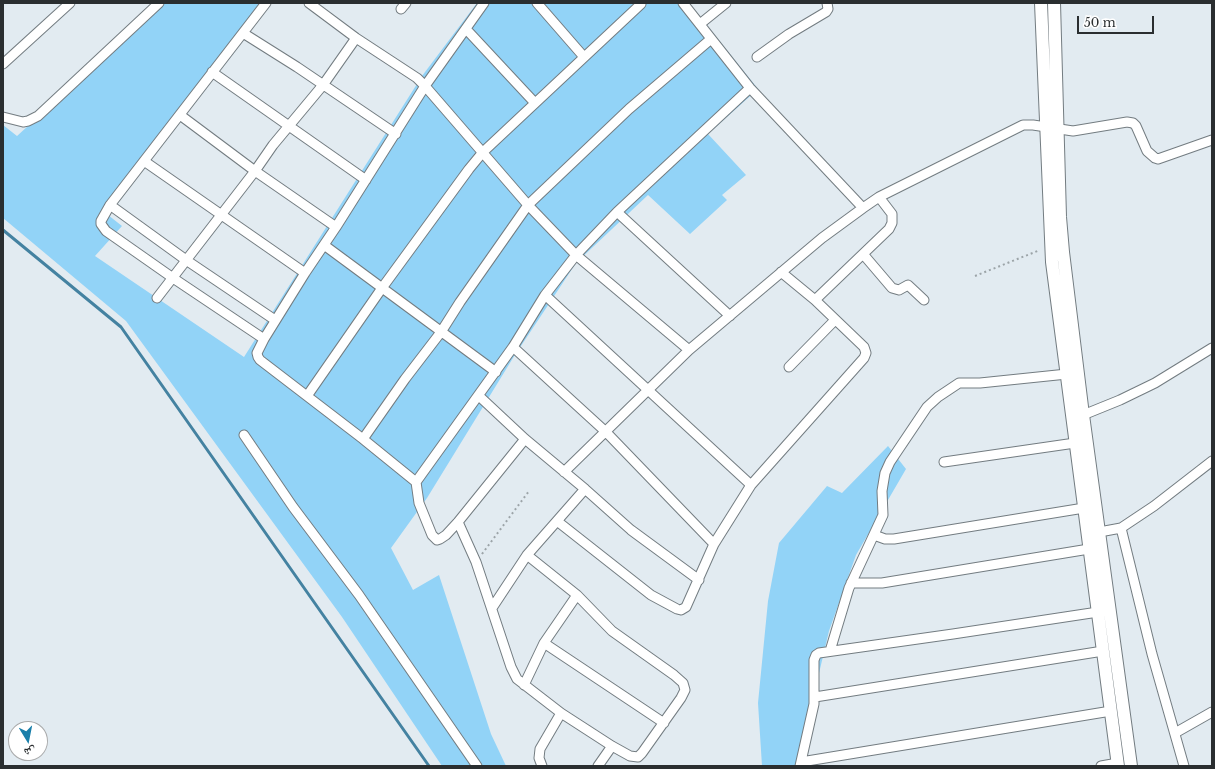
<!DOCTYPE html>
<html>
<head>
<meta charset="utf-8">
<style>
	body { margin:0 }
	#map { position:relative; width:1215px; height:769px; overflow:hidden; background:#e2ebf1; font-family:"Libre Baskerville","Noto Naskh Arabic",serif }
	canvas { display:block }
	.frame { position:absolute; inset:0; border:4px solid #2a2e30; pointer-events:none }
	.north { position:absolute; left:8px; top:721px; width:40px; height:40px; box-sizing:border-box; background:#fff; border:1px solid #aaabac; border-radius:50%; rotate:170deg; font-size:11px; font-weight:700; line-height:16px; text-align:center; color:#2a2e30 }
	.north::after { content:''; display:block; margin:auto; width:14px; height:18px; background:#1a7faa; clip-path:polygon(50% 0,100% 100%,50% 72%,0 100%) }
	.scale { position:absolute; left:1077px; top:16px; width:77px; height:18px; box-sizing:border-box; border:2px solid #2a2e30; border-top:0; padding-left:5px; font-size:12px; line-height:14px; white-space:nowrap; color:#2a2e30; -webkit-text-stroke:3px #fff; paint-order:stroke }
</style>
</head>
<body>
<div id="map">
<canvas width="1215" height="769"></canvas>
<div class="frame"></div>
<div class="north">ش</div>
<div class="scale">50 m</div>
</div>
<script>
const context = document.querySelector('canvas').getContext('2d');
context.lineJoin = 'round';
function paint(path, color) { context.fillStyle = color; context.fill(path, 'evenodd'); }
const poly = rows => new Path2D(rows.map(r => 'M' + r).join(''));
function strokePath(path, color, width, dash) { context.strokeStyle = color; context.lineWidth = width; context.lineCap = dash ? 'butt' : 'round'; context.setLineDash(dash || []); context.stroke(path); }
paint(poly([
	[163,3,264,3,103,211,122,226,95,256,244,357,422,76,477,3,689,3,758,89,708,134,746,175,722,195,727,200,690,234,648,195,576,263,513,358,427,498,391,548,413,590,439,575,491,734,506,766,442,766,342,617,126,321,3,218,3,125,17,136],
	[888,446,906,469,856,555,829,631,797,766,762,766,758,703,768,601,779,543,827,486,842,493]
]), '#92d3f7');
strokePath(poly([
	[3,230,121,327,429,766]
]), '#4482a1', 3);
const street = poly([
	[309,3,356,38,417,78,425,86,528,205,576,255,689,350],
	[484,3,425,86,336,227,305,273,264,339,257,353,258,357,260,360,363,439,416,482,419,503,432,535,437,540,440,539,446,535,458,522,525,439],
	[537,3,584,57],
	[683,3,750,88,863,208],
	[401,9,406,3],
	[700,24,726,3],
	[466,29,535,103],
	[243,33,297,67,396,134],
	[757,57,789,34,826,12,828,9,827,3],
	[3,64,70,3],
	[212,72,366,180],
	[180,115,255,171,336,227],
	[3,117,23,122,28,121,38,116,159,3],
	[144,161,305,273],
	[110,205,186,260,275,320],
	[617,212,730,316],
	[324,245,496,372],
	[863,254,892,288,899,290,908,285,924,300],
	[545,295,751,485],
	[157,298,255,171,273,145,323,85,356,38],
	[815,300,889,229,892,223,892,214,879,197],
	[264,339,173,278,106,231,101,224,101,221,110,205,266,3],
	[513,347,606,432,714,544],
	[789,367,835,320],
	[307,396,382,288,469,169,483,152,641,4],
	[479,396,525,439,585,489,631,530,699,580],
	[1083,415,1120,400,1155,383,1212,348],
	[244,435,293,507,359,595,477,766],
	[363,439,405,379,441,332,460,302,528,205,629,109,711,39],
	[944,462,1075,443],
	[564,472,689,350,822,238,863,208,879,197,1023,125,1033,125,1073,131,1127,122,1133,123,1136,126,1147,151,1155,158,1158,159,1212,140],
	[416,482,513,347,545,295,576,255,617,212,750,88],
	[557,521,651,595,677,609,681,610,686,607,714,544,751,485,864,358,866,353,864,347,815,300,781,272],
	[458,522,476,562,511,667,517,679,561,713,612,746,630,756,638,757,642,753,681,698,685,690,683,683,674,675,612,631,577,595,527,555],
	[1121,528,1152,654,1184,766],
	[1094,533,1121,528,1154,506,1212,461],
	[874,535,885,539,894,539,1084,508],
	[851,583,882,583,1089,549],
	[492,608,527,555,585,489],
	[544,643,664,723],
	[830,651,849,588,883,515,882,491,885,473,890,462,927,407,938,397,959,383,980,383,1067,374],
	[524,685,544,643,577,595],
	[815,697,1103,651],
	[1175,733,1212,712],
	[801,762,1111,711],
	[542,766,539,758,540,749,561,713],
	[598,766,612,746],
	[800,766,814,704,814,660,816,655,819,653,953,634,1098,612],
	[1101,766,1118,763]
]);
const secondary = poly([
	[1041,3,1052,262,1118,766],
	[1054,3,1060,217,1063,252,1083,415,1131,766]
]);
strokePath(street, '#737c81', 11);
strokePath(secondary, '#737c81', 14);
strokePath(poly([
	[975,276,1040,250],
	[482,554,529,491]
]), '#9ca4a8', 2, [2, 3]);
strokePath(street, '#fff', 9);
strokePath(secondary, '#fff', 12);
</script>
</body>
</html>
